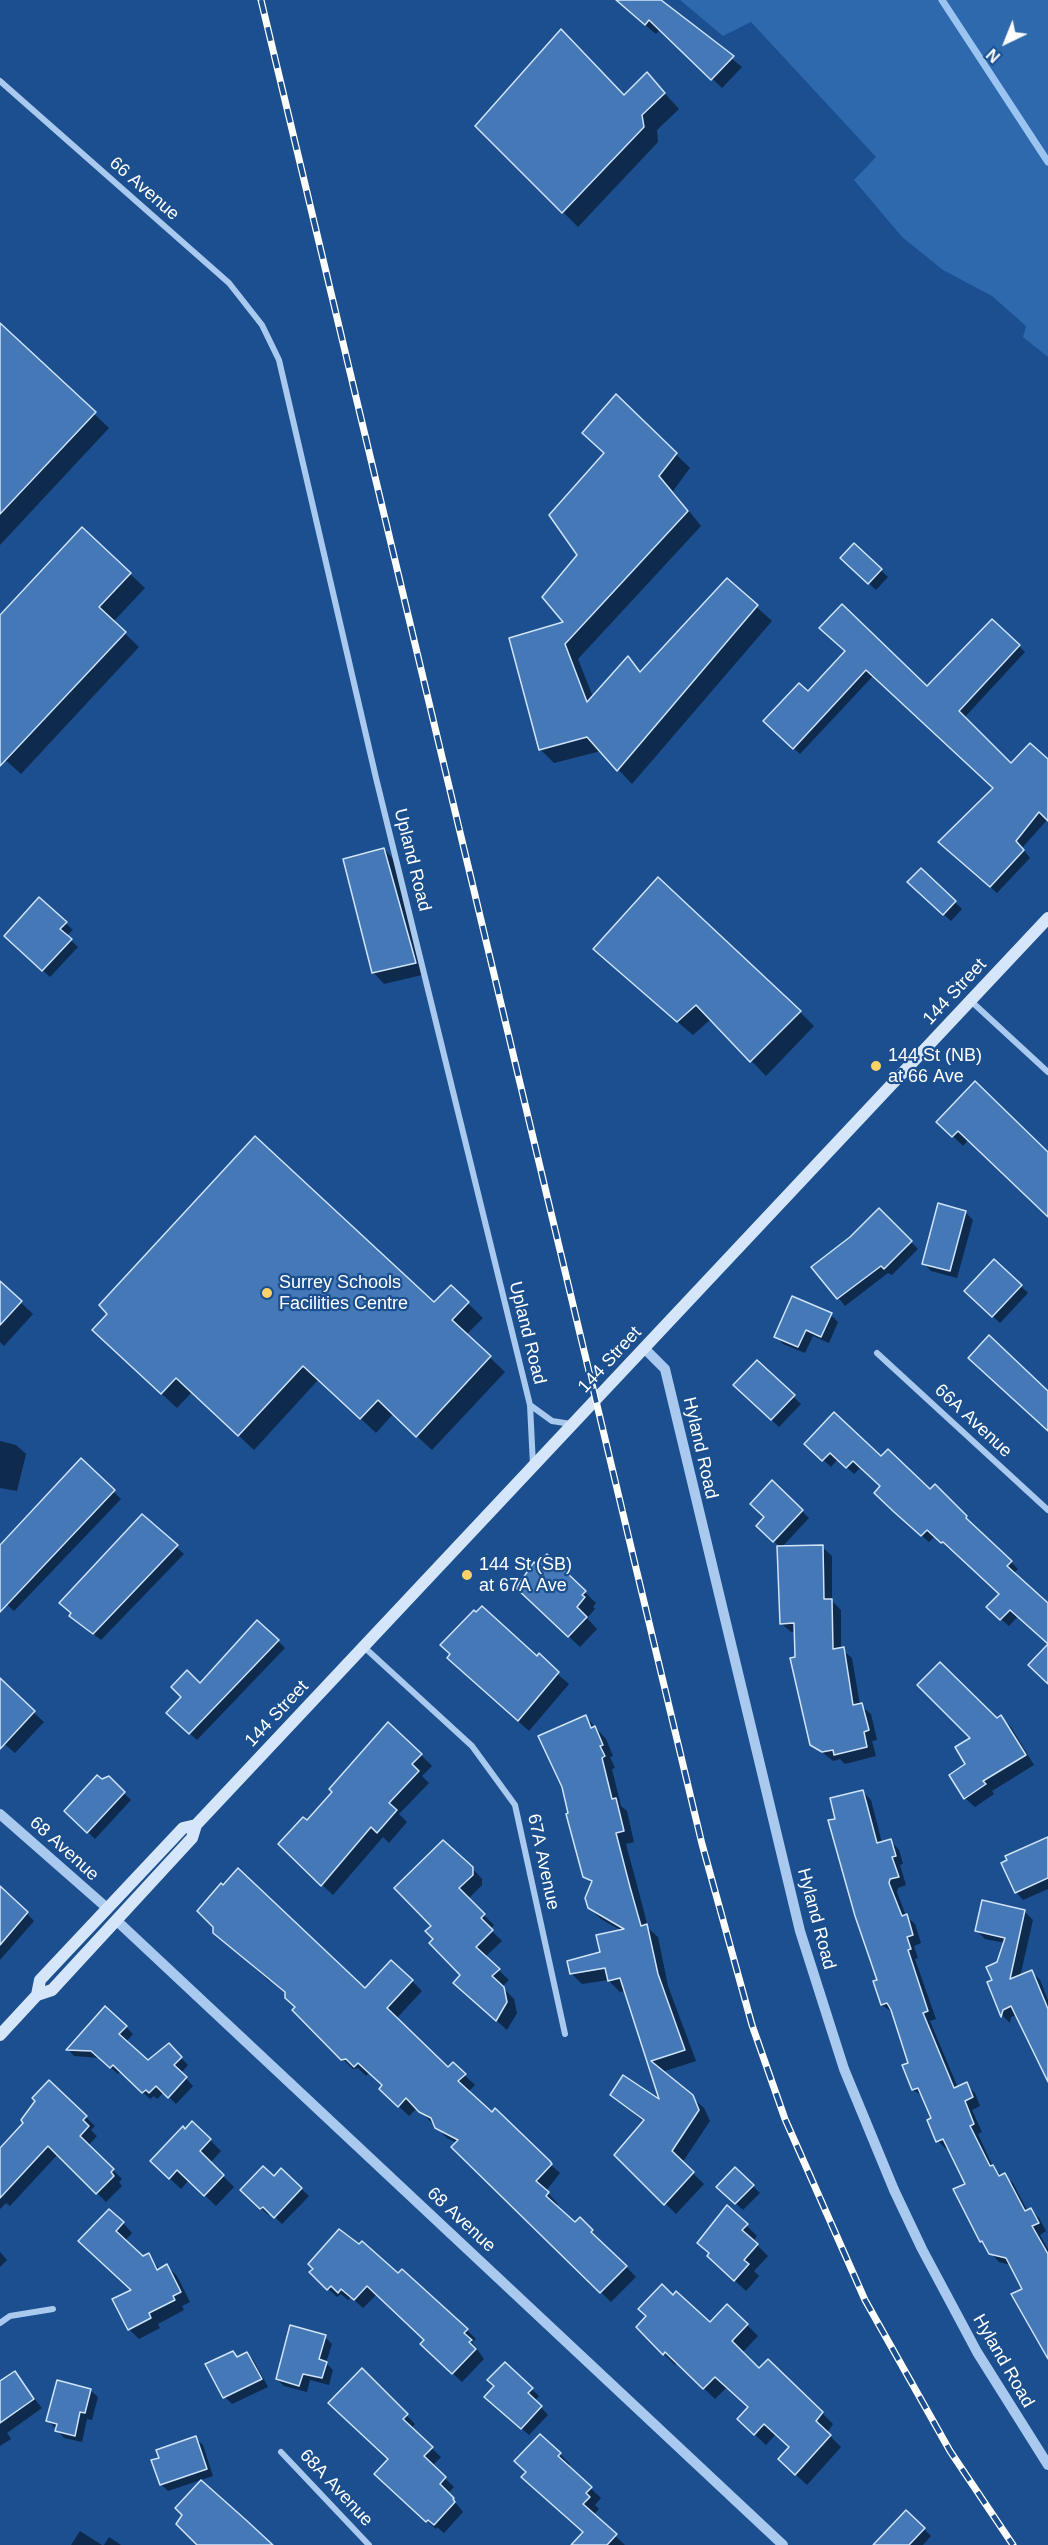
<!DOCTYPE html>
<html>
<head>
<meta charset="utf-8">
<style>
	body { margin:0 }
	#map { position:relative; width:1048px; height:2545px; overflow:hidden; background:#1b4f8f; font-family:Helvetica,sans-serif }
	canvas { display:block }
	.north { position:absolute; left:976px; top:12px; width:60px; height:60px; -webkit-text-stroke:4px #1b4f8f; paint-order:stroke; rotate:223deg; font-size:16px; font-weight:700; line-height:24px; text-align:center; color:#fff }
	.north::after { content:''; display:block; margin:auto; width:21px; height:27px; background:#fff; clip-path:polygon(50% 0,100% 100%,50% 72%,0 100%) }
</style>
</head>
<body>
<div id="map">
<canvas width="1048" height="2545"></canvas>
<div class="north">N</div>
</div>
<script>
const context = document.querySelector('canvas').getContext('2d');
context.lineJoin = 'round';
function paint(path, color) { context.fillStyle = color; context.fill(path, 'evenodd'); }
const poly = rows => new Path2D(rows.map(r => 'M' + r).join(''));
function strokePath(path, color, width, dash) { context.strokeStyle = color; context.lineWidth = width; context.lineCap = dash ? 'butt' : 'round'; context.setLineDash(dash || []); context.stroke(path); }
function drawText(font, color, halo, rows, align = 'center') {
  context.font = font + ' Helvetica,sans-serif'; context.lineWidth = 4.5; context.setLineDash([]); context.textBaseline = 'middle'; context.strokeStyle = halo; context.fillStyle = color; for (const [text, x, y, turn = 0] of rows) {
    context.save(); context.translate(x, y); context.rotate((+turn || 0) * Math.PI / 180); context.textAlign = isNaN(turn) ? turn : align; if (halo) context.strokeText(text, 0, 0); context.fillText(text, 0, 0); context.restore();
  }
}
paint(poly([
	[680,0,1048,0,1048,357,1023,337,1026,326,992,296,943,270,902,237,854,180,876,157,751,22,723,36]
]), '#2e69ad');
paint(poly([
	[616,0,658,0,742,67,722,88,660,29,656,34],
	[647,74,679,109,657,130,658,142,578,227,477,126,625,97],
	[0,325,109,428,0,545],
	[616,396,690,468,673,491,701,526,578,659,593,697,628,659,642,672,727,580,772,621,632,784,601,751,554,763,540,749,579,555,605,453],
	[854,545,888,577,876,590,842,558],
	[130,574,145,588,113,622,139,647,21,774,0,755,0,618],
	[992,621,1025,652,964,718,1011,765,1048,761,1048,819,1022,848,1030,858,997,893,947,848,995,789,873,676,800,754,765,721,808,693,847,652,927,688],
	[384,849,395,861,426,974,384,984,373,972],
	[921,870,962,909,951,921,909,882],
	[39,899,73,930,66,936,78,947,50,977,6,935],
	[610,964,800,1012,814,1026,766,1076,711,1019,693,1035],
	[939,1122,1048,1154,1048,1218,968,1140,963,1146],
	[879,1210,918,1249,892,1275,888,1273,845,1306,814,1267,851,1238],
	[965,1212,973,1220,957,1278,931,1271,923,1263],
	[994,1261,1028,1293,1000,1323,973,1298],
	[0,1283,33,1314,4,1346,0,1342],
	[451,1287,483,1318,466,1335,505,1372,432,1450,393,1414,376,1433,319,1379,254,1450,192,1392,177,1408,109,1345,435,1304],
	[831,1315,838,1322,829,1343,813,1336,805,1353,783,1344,776,1336],
	[757,1362,801,1404,779,1427,735,1384],
	[0,1441,16,1445,26,1454,17,1491,0,1488],
	[806,1444,881,1458,930,1491,935,1486,1018,1569,1013,1574,1048,1605,1048,1620,1018,1616,1009,1626,995,1614,1000,1594,951,1548,949,1549,935,1536,929,1542,883,1500,882,1487,861,1467,854,1474,838,1459,831,1467],
	[81,1460,121,1499,14,1611,0,1598,0,1549],
	[772,1482,809,1518,781,1548,822,1547,832,1556,832,1601,841,1610,841,1649,852,1658,860,1705,871,1714,877,1740,872,1741,876,1756,845,1764,840,1759,833,1761,812,1744,796,1659,796,1632,791,1632,781,1623,779,1546,758,1526,765,1518],
	[143,1516,184,1554,101,1640,71,1616],
	[547,1556,596,1603,593,1607,595,1609,587,1618,597,1629,580,1647,529,1599,537,1567],
	[482,1608,569,1684,529,1731,460,1669,476,1614],
	[278,1641,285,1648,197,1740,175,1720,200,1685],
	[0,1682,44,1722,15,1753,0,1740],
	[586,1717,606,1739,613,1756,610,1757,615,1768,612,1769,621,1806,627,1811,634,1842,626,1844,641,1900,648,1928,658,1937,668,1986,696,2061,662,2072,704,2108,710,2121,682,2163,704,2184,676,2214,616,2155,644,2122,611,2095,662,2102,625,1991,620,1992,608,1980,582,1984,571,1973,602,1954,622,1931,601,1919,589,1908,592,1884,584,1876,570,1814],
	[612,1965,612,1968,579,1973,586,1969],
	[1001,1717,1011,1727,1034,1765,992,1791,994,1794,975,1807,965,1798,967,1765],
	[421,1755,432,1766,422,1776,429,1783,399,1814,407,1822,389,1843,383,1837,333,1895,291,1856,307,1822],
	[108,1778,131,1800,95,1839,66,1811,101,1780],
	[862,1791,871,1800,882,1843,891,1841,899,1850,903,1864,900,1865,906,1885,898,1888,897,1892,906,1916,915,1924,921,1943,914,1946,918,1958,915,1959,936,2019,930,2021,958,2088,966,2084,975,2093,980,2106,972,2110,982,2132,978,2134,994,2169,1013,2183,1028,2212,1031,2210,1039,2218,1046,2231,1040,2235,1048,2249,1048,2353,1024,2289,1011,2265,999,2262,981,2241,967,2184,949,2148,946,2149,938,2141,933,2119,924,2097,913,2090,910,2064,892,2012,882,2005,879,1981,837,1820],
	[1048,1838,1048,1889,1023,1900,1016,1892],
	[472,1868,482,1879,482,1885,468,1899,494,1925,490,1929,502,1941,485,1957,509,1980,502,1987,514,1999,517,2013,507,2030,465,1993,463,1975,435,1939,433,1926],
	[0,1886,34,1921,0,1960],
	[983,1901,1025,1912,1033,1920,1020,1977,1032,1972,1040,1980,1048,2000,1048,2066,1017,2015,1011,2017,1010,2023,1003,2016,989,1983,994,1981,1005,1943,985,1939,977,1931],
	[214,1932,365,1990,412,1981,422,1991,396,2019,448,2069,453,2064,475,2085,468,2092,560,2173,546,2191,558,2204,556,2207,575,2225,580,2219,636,2277,611,2302,455,2149,457,2143,447,2138,417,2108,409,2116,391,2099,384,2085,370,2072,366,2076,358,2068,353,2069,294,2010,297,2007,286,1992,271,1979,269,1981],
	[126,2027,133,2034,126,2042,148,2062,169,2045,188,2065,181,2073,193,2086,176,2104,164,2092,157,2099,154,2096,150,2099,121,2071,118,2074,100,2058,74,2056,68,2049],
	[86,2117,95,2126,91,2130,97,2136,88,2146,122,2179,119,2182,122,2186,106,2202,58,2154,10,2206,6,2203,0,2209,0,2149],
	[210,2140,221,2151,210,2163,234,2187,216,2206,189,2180,181,2189,163,2172],
	[735,2169,760,2193,743,2210,718,2187],
	[281,2170,309,2196,282,2224,271,2213,268,2215,242,2190,274,2178],
	[123,2223,132,2233,125,2241,143,2258,148,2255,160,2270,167,2266,177,2276,190,2302,182,2306,184,2310,158,2324,160,2328,139,2339,129,2329,133,2290,90,2251],
	[746,2225,757,2236,753,2241,768,2256,754,2271,759,2276,746,2291,709,2256],
	[0,2252,7,2260,0,2267],
	[311,2272,398,2275,467,2330,476,2339,472,2342,484,2359,462,2382,431,2353,426,2340,377,2294,363,2308,351,2297,348,2300,341,2294,337,2297],
	[673,2297,710,2325,747,2325,758,2336,742,2353,759,2371,822,2413,833,2424,827,2433,841,2447,807,2485,791,2470,791,2447,776,2434,766,2445,750,2430,750,2407,727,2387,715,2399,677,2362,675,2365,664,2354],
	[325,2337,332,2344,326,2363,333,2370,329,2385,310,2380,307,2392,284,2386,277,2379],
	[233,2352,238,2358,247,2353,254,2361,268,2387,232,2404,225,2397],
	[505,2364,539,2396,535,2401,548,2415,529,2435,493,2404,496,2386],
	[362,2370,415,2424,411,2429,441,2457,432,2466,454,2487,448,2493,463,2512,444,2533,437,2527,436,2529,385,2483,390,2459],
	[14,2373,42,2408,7,2433,11,2439,0,2446,0,2383],
	[90,2390,98,2397,92,2420,87,2419,82,2442,64,2438,48,2420],
	[195,2438,203,2445,213,2476,168,2491,161,2484],
	[560,2454,570,2464,568,2467,601,2498,595,2505,599,2509,593,2515,625,2545,588,2545,585,2533,523,2477],
	[906,2512,931,2536,923,2545,881,2545],
	[80,2531,102,2545,71,2545],
	[109,2537,121,2545,104,2545]
]), '#0007');
strokePath(poly([
	[942,0,1048,162]
]), '#9cc4f0', 7);
const building = poly([
	[616,0,661,0,734,56,711,80,649,20,645,25,616,0],
	[561,29,624,95,647,72,665,93,642,115,644,127,562,213,475,126,561,29],
	[0,323,96,412,0,514,0,323],
	[616,394,677,453,659,476,688,511,565,644,587,702,628,656,640,672,727,578,758,605,617,771,587,737,539,750,509,638,563,622,542,597,577,555,549,515,604,453,582,433,616,394],
	[82,527,131,573,99,607,126,632,0,766,0,615,82,527],
	[854,543,882,569,868,584,840,558,854,543],
	[842,604,927,686,992,619,1020,645,959,711,1011,763,1030,743,1048,759,1048,821,1039,812,1016,841,1024,850,990,887,938,842,993,788,866,670,793,749,763,721,799,683,808,691,845,651,819,628,842,604],
	[384,848,416,963,372,973,343,859,384,848],
	[921,868,956,901,943,915,907,882,921,868],
	[658,877,801,1011,750,1062,696,1005,677,1022,593,949,658,877],
	[39,897,67,922,60,929,72,939,42,971,4,936,39,897],
	[975,1081,1048,1152,1048,1217,958,1131,952,1137,936,1122,975,1081],
	[255,1136,434,1302,451,1285,469,1302,452,1320,491,1356,416,1437,378,1400,360,1419,303,1366,238,1436,176,1378,161,1394,92,1330,107,1314,99,1305,255,1136],
	[938,1203,966,1211,950,1271,922,1264,938,1203],
	[879,1208,912,1241,884,1269,881,1266,837,1299,811,1267,850,1237,879,1208],
	[994,1259,1022,1285,992,1317,964,1291,994,1259],
	[0,1281,22,1301,0,1325,0,1281],
	[792,1296,832,1313,821,1337,806,1330,798,1347,774,1337,792,1296],
	[989,1335,1048,1391,1048,1431,968,1358,989,1335],
	[757,1360,795,1395,771,1420,733,1385,757,1360],
	[834,1412,881,1456,888,1449,930,1489,935,1484,967,1516,966,1518,1012,1561,1007,1566,1048,1603,1048,1684,1028,1665,1048,1644,1010,1610,1000,1620,986,1607,999,1594,943,1542,941,1543,927,1530,921,1536,894,1512,874,1493,880,1486,853,1461,846,1468,830,1453,822,1461,804,1444,834,1412],
	[81,1458,115,1490,0,1612,0,1545,81,1458],
	[772,1480,803,1510,773,1542,756,1526,764,1517,750,1504,772,1480],
	[142,1514,178,1545,93,1634,69,1616,71,1613,59,1603,142,1514],
	[823,1545,824,1599,832,1599,833,1649,844,1647,853,1705,862,1703,869,1730,864,1732,867,1747,834,1755,833,1750,822,1752,810,1745,790,1658,795,1657,794,1623,780,1624,777,1546,823,1545],
	[547,1554,586,1591,582,1595,585,1597,577,1607,587,1617,568,1637,516,1588,534,1562,537,1565,547,1554],
	[482,1606,537,1656,539,1653,559,1672,518,1721,447,1658,450,1654,440,1645,474,1610,476,1612,482,1606],
	[257,1620,279,1640,189,1734,166,1713,181,1697,171,1687,187,1670,200,1683,257,1620],
	[940,1662,997,1718,1001,1715,1026,1755,983,1781,986,1784,964,1799,949,1775,965,1764,955,1747,970,1738,917,1685,940,1662],
	[0,1678,35,1711,0,1749,0,1678],
	[586,1715,591,1728,595,1726,603,1745,600,1746,605,1756,602,1758,612,1799,616,1798,624,1831,616,1833,630,1887,641,1926,647,1924,658,1974,685,2050,651,2061,693,2095,699,2110,672,2151,694,2172,664,2205,614,2155,644,2120,610,2095,623,2075,659,2099,620,1978,608,1981,605,1968,570,1974,567,1961,600,1952,596,1935,624,1929,588,1908,585,1898,592,1881,583,1877,566,1814,568,1813,562,1787,538,1736,586,1715],
	[388,1722,422,1754,412,1764,419,1771,389,1803,397,1810,377,1833,371,1827,321,1886,278,1844,303,1817,307,1820,332,1792,329,1789,388,1722],
	[97,1775,102,1779,109,1776,125,1792,87,1833,64,1811,97,1775],
	[863,1790,877,1843,891,1839,896,1856,892,1857,899,1877,890,1879,889,1883,902,1916,907,1914,913,1935,907,1937,911,1949,908,1950,928,2011,923,2013,954,2088,967,2082,973,2097,965,2101,974,2124,970,2126,990,2166,993,2165,999,2176,1005,2173,1025,2211,1031,2208,1039,2223,1032,2226,1048,2254,1048,2359,1011,2294,1022,2289,1006,2258,989,2254,982,2241,980,2242,953,2189,965,2184,943,2139,936,2142,927,2120,931,2118,918,2088,912,2090,902,2065,908,2063,891,2010,887,2003,881,2005,873,1981,877,1980,855,1916,828,1820,835,1819,830,1798,863,1790],
	[1048,1837,1048,1878,1015,1893,1001,1863,1007,1860,1005,1856,1048,1837],
	[443,1840,473,1867,473,1875,459,1888,485,1914,481,1918,493,1930,476,1947,500,1969,492,1976,504,1987,507,2002,496,2021,453,1983,460,1975,429,1943,433,1939,425,1931,431,1926,394,1888,443,1840],
	[238,1868,365,1988,391,1960,413,1980,387,2008,448,2067,453,2062,466,2074,458,2081,492,2112,495,2108,550,2161,552,2164,536,2181,549,2192,546,2196,575,2222,580,2217,593,2230,591,2232,627,2266,600,2293,454,2150,451,2147,458,2140,435,2128,431,2118,419,2112,406,2098,398,2107,379,2089,382,2085,358,2063,354,2067,346,2059,341,2060,292,2010,295,2007,285,1998,285,1992,213,1933,213,1927,197,1911,221,1883,223,1885,238,1868],
	[0,1886,28,1912,0,1945,0,1886],
	[982,1900,1025,1910,1010,1979,1032,1970,1048,2009,1048,2082,1011,2006,1003,2010,1001,2017,987,1982,992,1980,986,1967,997,1962,1005,1938,975,1931,982,1900],
	[105,2006,127,2026,119,2034,148,2060,169,2043,182,2057,174,2065,187,2077,168,2098,156,2086,149,2093,146,2090,142,2093,113,2065,110,2068,91,2051,66,2050,105,2006],
	[49,2080,87,2116,83,2120,89,2126,80,2136,114,2169,111,2172,114,2176,96,2194,48,2146,0,2198,0,2148,23,2123,21,2120,35,2101,32,2098,49,2080],
	[192,2121,211,2139,200,2151,224,2175,204,2196,177,2170,169,2179,150,2161,183,2126,185,2129,192,2121],
	[263,2166,274,2176,281,2168,302,2188,274,2218,263,2207,260,2209,240,2190,263,2166],
	[735,2167,754,2185,735,2204,716,2187,735,2167],
	[727,2205,748,2224,742,2230,758,2244,744,2260,749,2264,734,2281,707,2256,709,2253,697,2243,727,2205],
	[109,2209,124,2222,116,2231,143,2256,149,2253,157,2270,167,2264,181,2292,173,2296,175,2300,149,2313,151,2318,128,2330,112,2299,131,2290,78,2241,109,2209],
	[339,2229,359,2244,362,2241,398,2273,402,2269,468,2329,464,2333,472,2340,469,2342,476,2349,452,2374,420,2344,424,2340,367,2286,354,2300,341,2289,338,2293,331,2286,327,2290,309,2272,313,2269,308,2264,339,2229],
	[662,2284,673,2295,676,2291,710,2322,727,2304,748,2324,732,2341,759,2368,768,2359,823,2412,816,2421,831,2435,795,2475,778,2459,789,2447,764,2424,754,2435,737,2419,748,2407,715,2377,703,2389,665,2352,663,2355,636,2327,646,2316,638,2309,662,2284],
	[290,2325,326,2335,319,2359,327,2362,322,2378,303,2374,299,2386,276,2379,290,2325],
	[233,2351,237,2357,247,2352,262,2379,223,2398,205,2364,233,2351],
	[505,2362,533,2388,528,2393,542,2406,521,2429,484,2397,494,2386,487,2380,505,2362],
	[362,2368,408,2414,403,2419,433,2447,424,2456,446,2477,440,2484,454,2498,453,2499,455,2502,434,2525,428,2520,426,2522,374,2474,388,2459,328,2403,362,2368],
	[15,2371,34,2399,0,2423,0,2381,15,2371],
	[57,2380,91,2389,85,2413,80,2412,75,2436,55,2431,57,2424,46,2421,57,2380],
	[540,2434,561,2453,558,2456,592,2487,586,2493,590,2497,583,2504,617,2534,607,2545,571,2545,583,2532,521,2477,526,2472,514,2461,540,2434],
	[196,2436,207,2469,160,2485,151,2460,159,2458,156,2450,196,2436],
	[201,2480,246,2520,273,2545,197,2545,176,2524,182,2515,175,2508,201,2480],
	[906,2510,925,2528,909,2545,873,2545,906,2510]
]);
paint(building, '#4478b7');
strokePath(building, '#cfe3fa', 1.5);
strokePath(poly([
	[0,81,229,283,262,325,279,360,376,778,530,1405,533,1465],
	[972,1002,1048,1072],
	[877,1353,1048,1510],
	[530,1405,552,1421,571,1424],
	[364,1647,472,1746,515,1805,565,2034],
	[0,2323,10,2316,53,2309],
	[281,2452,369,2545]
]), '#a9c9ee', 6);
strokePath(poly([
	[645,1349,665,1369,800,1931,844,2069,894,2190,922,2249,977,2352,1048,2465],
	[0,1814,107,1908],
	[116,1920,783,2545]
]), '#a9c9ee', 10);
strokePath(poly([
	[37,1995,40,1980,183,1828,196,1825],
	[0,2035,37,1995,52,1990,192,1838,196,1825,1048,918]
]), '#d6e6fa', 12);
const rail = poly([
	[261,0,702,1844,752,2025,785,2119,865,2300,950,2451,1013,2545]
]);
strokePath(rail, '#fff', 7);
strokePath(rail, '#1b4f8f', 4.5, [14]);
for (const [x, y, r, color] of [
	[876,1066,6,"#ffd166"],
	[267,1293,6,"#ffd166"],
	[467,1575,6,"#ffd166"]
]) { const dot = new Path2D(); dot.arc(x, y, r, 0, 2 * Math.PI); context.fillStyle = color; context.fill(dot); strokePath(dot, '#1b4f8f', 2); }
drawText('18px', '#fff', '#1b4f8f', [
	["66 Avenue",144,189,41],
	["Upland Road",412,860,76],
	["144 Street",955,992,-47],
	["Upland Road",527,1333,76],
	["144 Street",610,1360,-47],
	["66A Avenue",973,1421,43],
	["Hyland Road",700,1448,77],
	["144 Street",277,1714,-47],
	["68 Avenue",64,1849,42],
	["67A Avenue",543,1862,78],
	["Hyland Road",816,1919,75],
	["68 Avenue",461,2220,43],
	["Hyland Road",1003,2361,60],
	["68A Avenue",336,2488,47]
]);
drawText('18px', '#fff', '#1b4f8f', [
	["144 St (NB)",888,1056],
	["at 66 Ave",888,1077],
	["Surrey Schools",279,1283],
	["Facilities Centre",279,1304],
	["144 St (SB)",479,1565],
	["at 67A Ave",479,1586]
], 'left');
</script>
</body>
</html>
